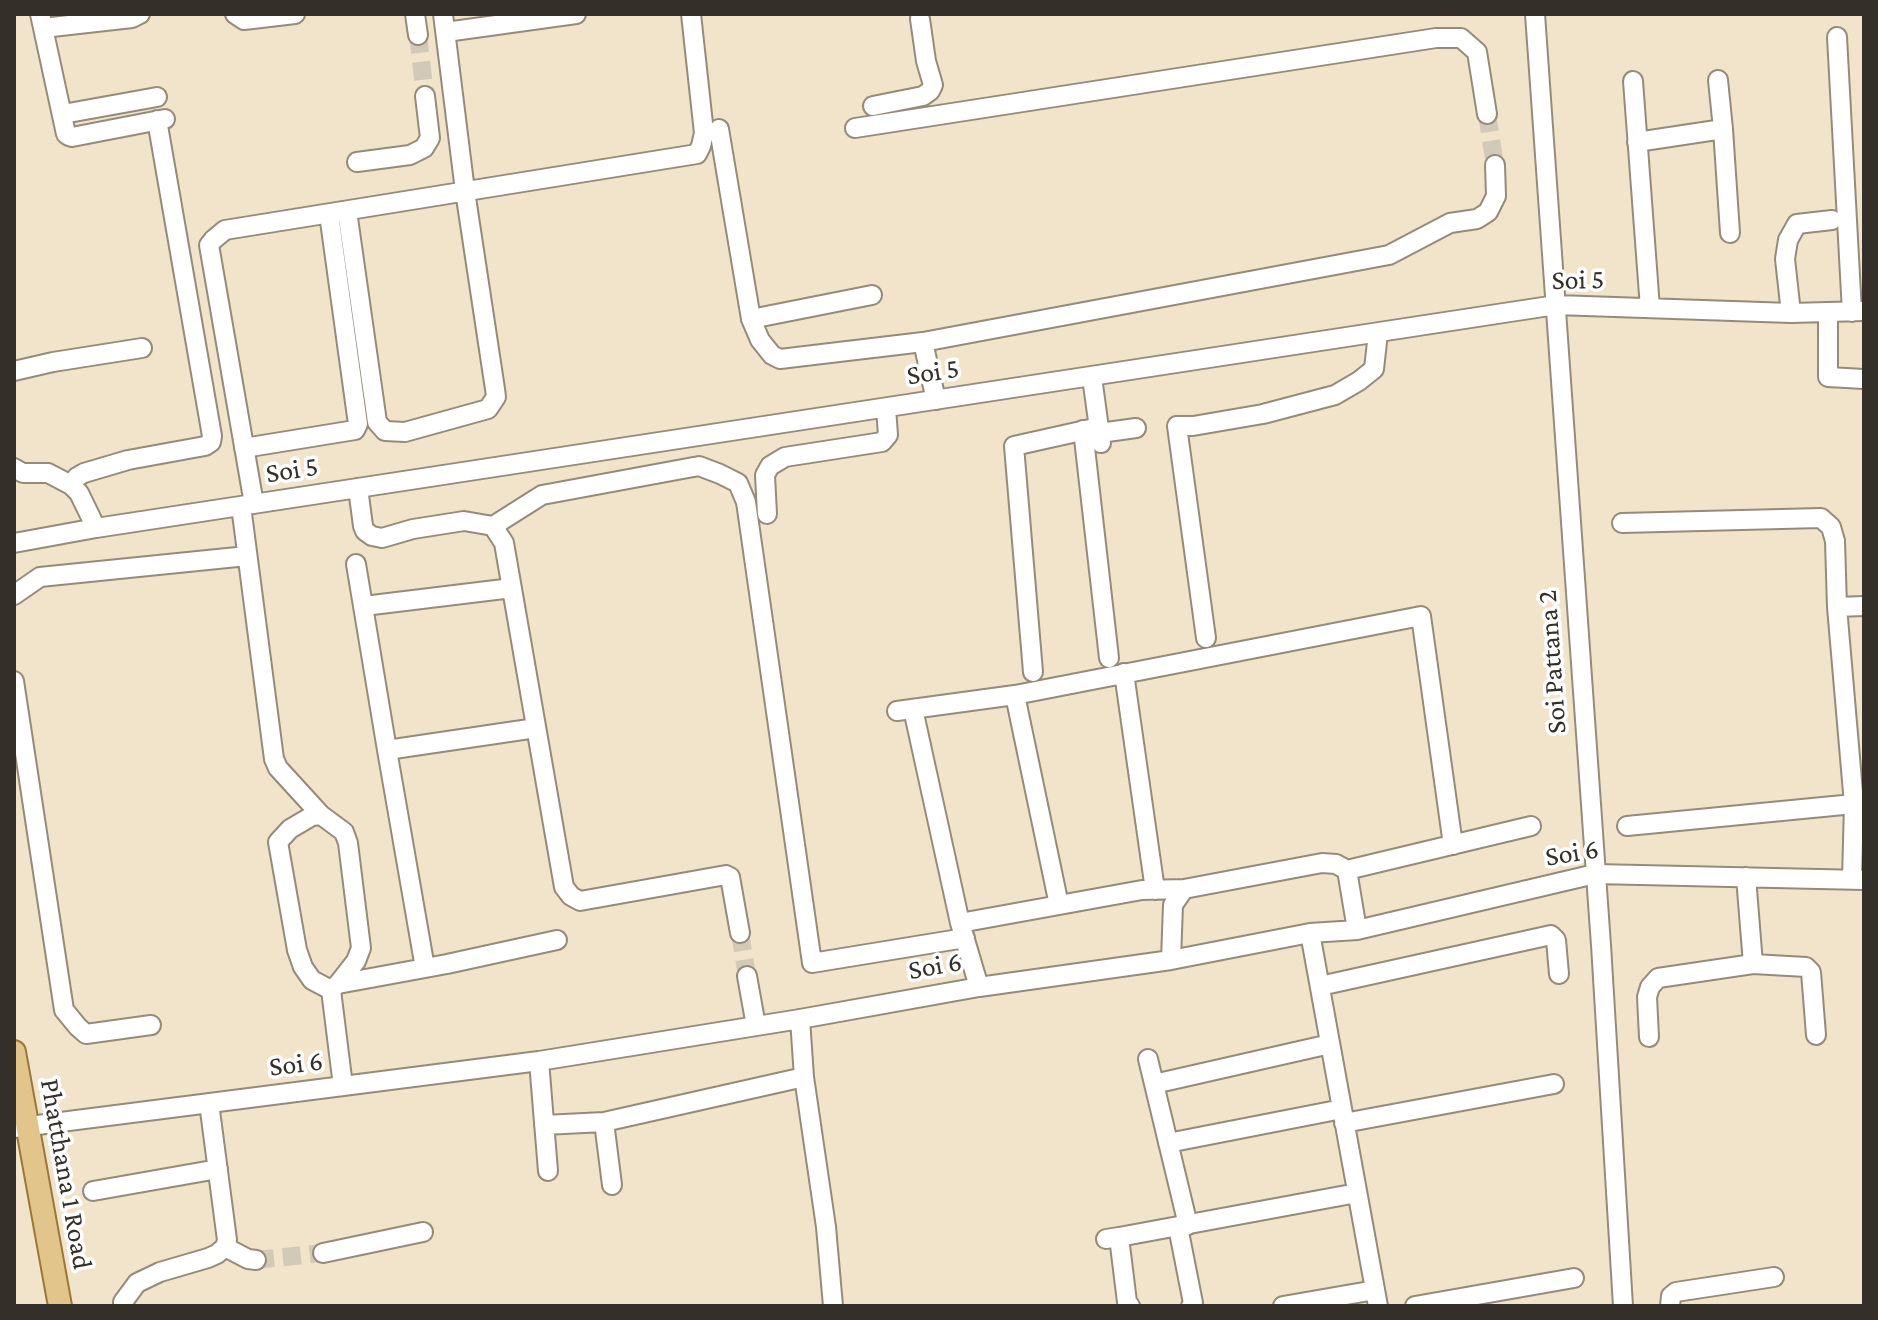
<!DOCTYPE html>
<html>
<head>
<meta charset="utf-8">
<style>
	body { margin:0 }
	#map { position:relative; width:1878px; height:1320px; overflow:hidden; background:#faefdd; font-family:"Crimson Pro",serif }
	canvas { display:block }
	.frame { position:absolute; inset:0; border:16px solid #343029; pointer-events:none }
</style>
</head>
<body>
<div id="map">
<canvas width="1878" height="1320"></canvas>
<div class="frame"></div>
</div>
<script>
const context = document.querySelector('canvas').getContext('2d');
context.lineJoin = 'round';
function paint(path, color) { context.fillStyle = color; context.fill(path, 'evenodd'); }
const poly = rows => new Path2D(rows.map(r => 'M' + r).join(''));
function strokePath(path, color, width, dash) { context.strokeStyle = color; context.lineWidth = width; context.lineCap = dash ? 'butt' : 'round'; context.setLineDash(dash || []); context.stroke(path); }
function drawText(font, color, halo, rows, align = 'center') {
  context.font = font + ' "Crimson Pro",serif'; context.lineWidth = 7; context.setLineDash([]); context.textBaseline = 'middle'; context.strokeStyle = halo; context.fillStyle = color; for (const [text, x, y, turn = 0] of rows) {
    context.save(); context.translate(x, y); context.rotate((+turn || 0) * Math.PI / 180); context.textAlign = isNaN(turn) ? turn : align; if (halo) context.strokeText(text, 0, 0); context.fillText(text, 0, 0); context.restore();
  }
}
paint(poly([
	[14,14,1864,14,1864,1306,14,1306]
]), '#f2e3cb');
strokePath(poly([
	[418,35,425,96],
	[1487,114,1495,165],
	[740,933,747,976],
	[256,1260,323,1253]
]), '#d2c9b9', 18, [18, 9]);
const minor = poly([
	[40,14,66,134,69,136,72,137,165,119],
	[235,14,244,20,295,14],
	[415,14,418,35],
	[1535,14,1601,945,1623,1306],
	[43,28,132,18,140,14],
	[446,32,576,14],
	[1837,37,1852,312],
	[1718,80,1723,129],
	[1633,81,1650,308],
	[873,106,923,96,930,91,933,85,926,61,920,19],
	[63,114,157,97],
	[855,128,1436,38,1461,38,1477,52,1487,114],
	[719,129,751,319,760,340,772,355,780,359,923,342],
	[1637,142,1723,129,1730,233],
	[357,162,410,155,424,148,430,138,425,96],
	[347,211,377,422,385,431,405,432,488,409,496,397,495,389,465,191,443,14],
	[1828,312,1828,377,1864,379],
	[1791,313,1785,259,1788,240,1797,224,1832,220],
	[751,319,872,295],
	[14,371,53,362,142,348],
	[1092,377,1101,443],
	[936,400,923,342,1389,255,1450,223,1477,219,1488,212,1496,196,1495,165],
	[1083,430,1109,658],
	[1100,433,1136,428],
	[244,448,355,430,358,424,329,214],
	[14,468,23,473,48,473,71,485,79,493,96,528],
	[71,485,77,477,84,473,128,460,205,446,211,442,212,436,157,120],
	[358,488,363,526,365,531,372,536,382,538,413,529,464,521,493,526,504,543,564,887,571,896,580,901,726,875,730,877,740,933],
	[254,504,209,245,213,240,225,230,697,154,701,146,704,133,691,14],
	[241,506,274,759,278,768,321,815,312,816,290,829,278,842,297,950,303,967,312,980,331,990],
	[767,514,765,475,770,466,785,457,882,442,888,435,886,408],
	[1622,523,1821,518,1831,527,1835,541,1837,607,1854,804,1852,879],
	[493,526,542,495,699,466,720,474,738,483,746,502,812,963,965,938],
	[14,543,96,528,1556,305,1791,313,1864,311],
	[356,564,387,750,425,968],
	[14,595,40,577,247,556],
	[364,606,512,588],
	[1837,607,1864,606],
	[1206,638,1177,426,1193,426,1263,414,1335,395,1359,381,1374,369,1378,333],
	[1033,672,1014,446,1099,427],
	[1124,673,1155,890],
	[14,681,64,1010,78,1027,86,1034,151,1025],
	[913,709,960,923,979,987],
	[897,711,1015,695],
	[387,750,536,728],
	[321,815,344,832,348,843,361,948,356,961,338,984],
	[1627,826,1864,803],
	[1059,905,1015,695,1421,616,1453,845],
	[960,923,1142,890,1184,889],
	[1357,930,1347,870,1531,826],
	[1310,933,1378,1306],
	[1171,960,1173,905,1184,889,1322,863,1336,864,1347,870],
	[1753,964,1806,967,1811,972,1816,1035],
	[747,976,756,1026],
	[1320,986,1551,935,1556,940,1559,974],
	[800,1019,804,1077,826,1227,833,1306],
	[1649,1037,1647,997,1650,987,1658,978,1753,964,1746,877],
	[1148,1059,1188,1225],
	[539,1061,548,1171],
	[1154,1084,1330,1044],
	[343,1086,331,990,338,984,447,964,557,940],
	[604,1122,804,1077],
	[1344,1123,1554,1084],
	[544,1125,604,1122,612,1185],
	[14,1128,539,1061,800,1019,979,987,1171,960,1310,933,1357,930,1595,874,1864,880],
	[1168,1143,1342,1109],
	[93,1191,218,1169],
	[1178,1227,1193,1303,1191,1306],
	[1119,1237,1357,1193],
	[1106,1239,1119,1237,1127,1302,1130,1306],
	[225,1247,248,1259,256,1260],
	[323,1253,423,1232],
	[123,1306,123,1302,137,1283,160,1272,208,1258,217,1254,225,1247,227,1240,209,1103],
	[1283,1306,1375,1290],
	[1415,1306,1574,1278],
	[1670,1306,1671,1296,1676,1292,1774,1277]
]);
const major = poly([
	[14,1052,60,1306]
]);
strokePath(minor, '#958b7b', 22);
strokePath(major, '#997837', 26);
strokePath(minor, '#fff', 18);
strokePath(major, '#e2c58b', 22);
drawText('28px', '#343029', '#fff', [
	["Soi 5",1578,280,-1],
	["Soi 5",933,372,-9],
	["Soi 5",292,470,-9],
	["Soi Pattana 2",1552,662,-94],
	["Soi 6",1572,853,-9],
	["Soi 6",935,966,-10],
	["Soi 6",296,1064,-7],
	["Phatthana 1 Road",66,1174,80]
]);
</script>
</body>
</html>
